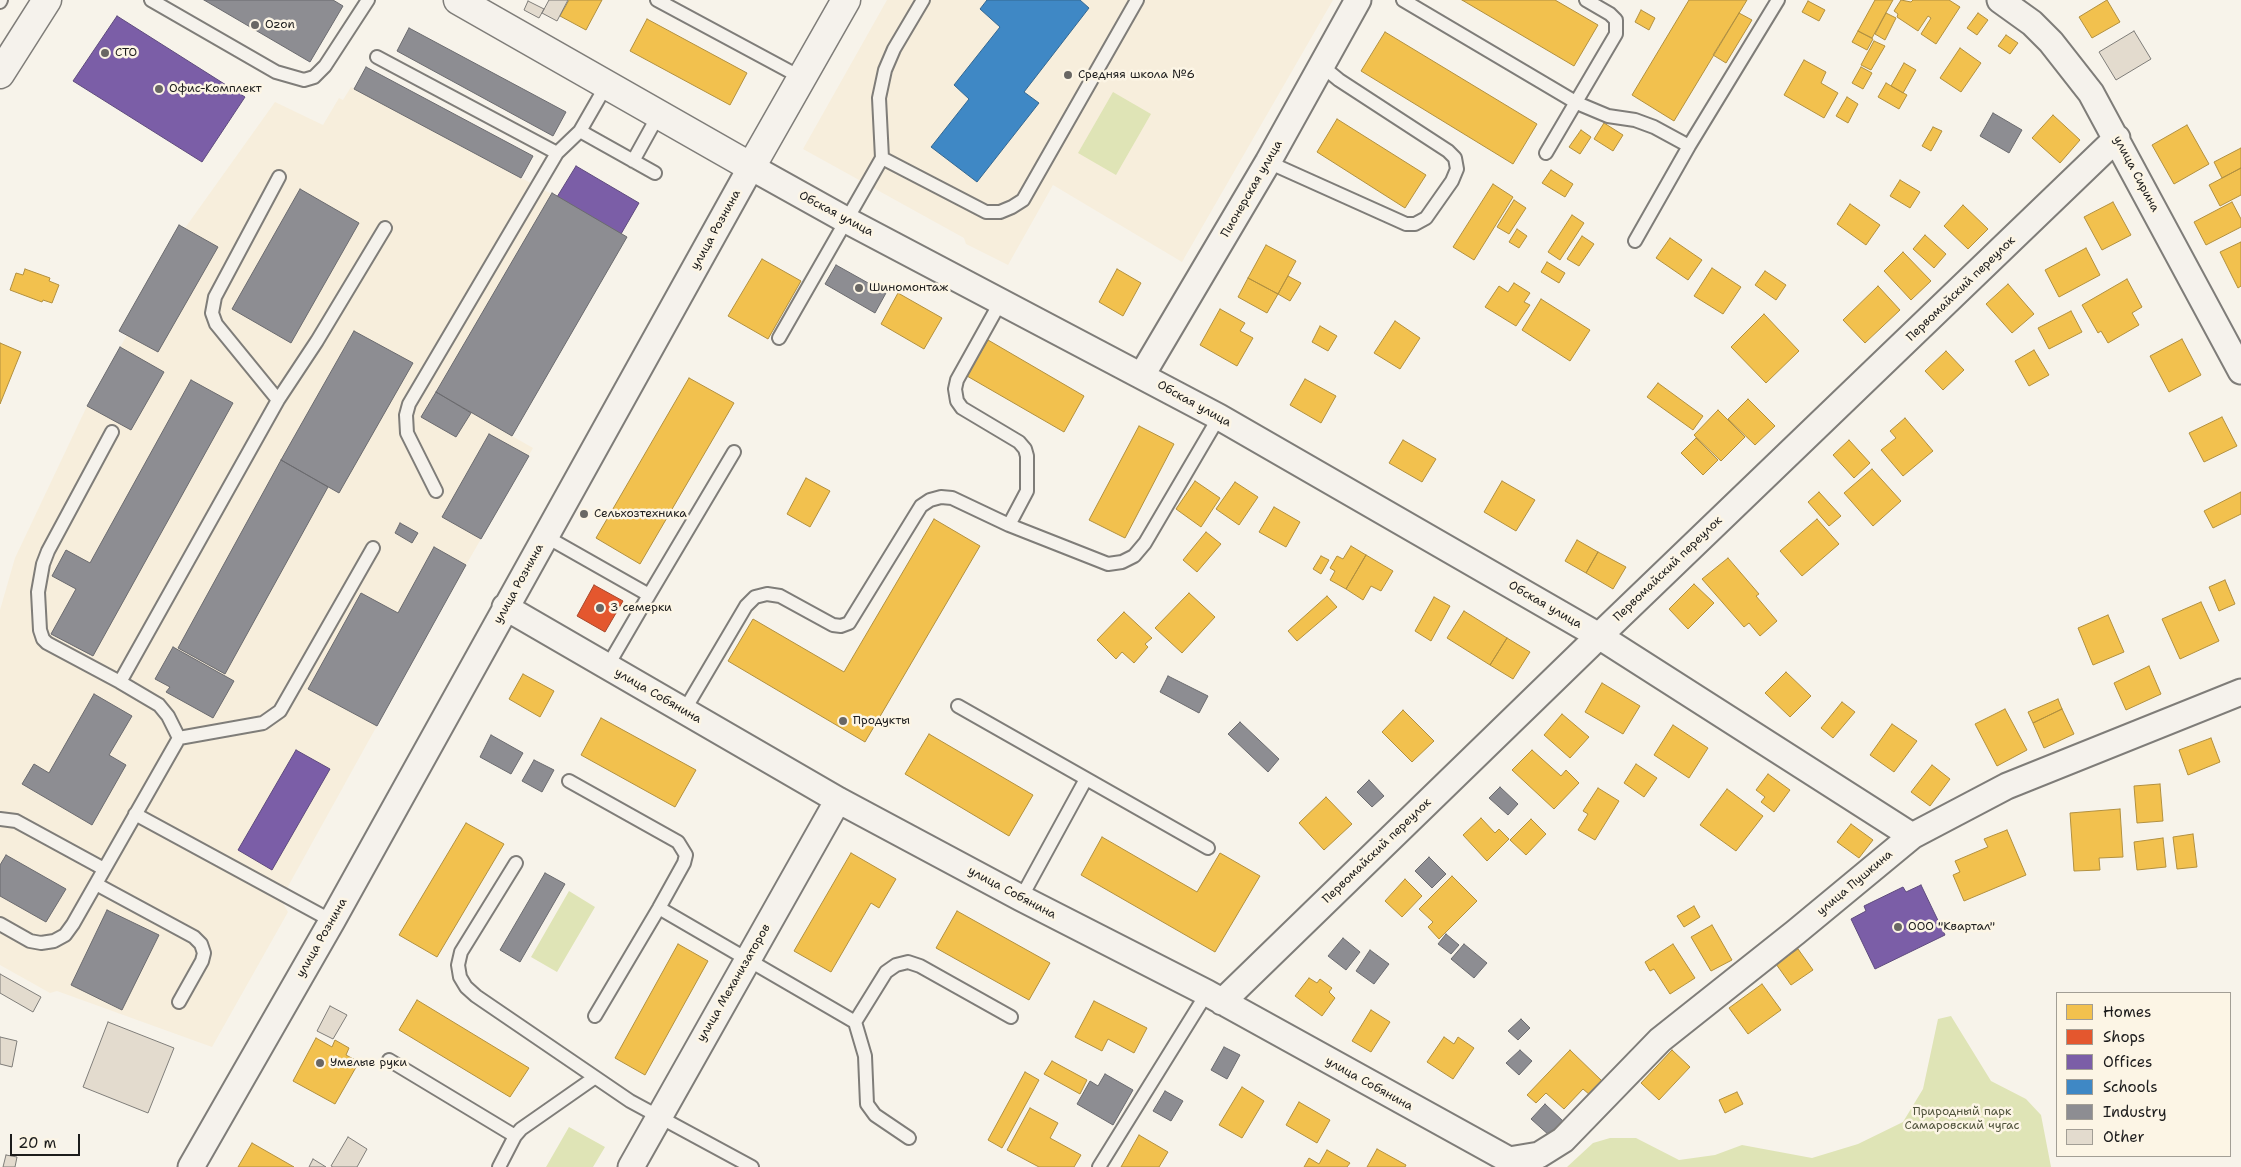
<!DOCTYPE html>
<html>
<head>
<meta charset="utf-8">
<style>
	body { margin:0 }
	#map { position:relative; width:2241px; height:1167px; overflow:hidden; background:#f7f3ea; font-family:"Shantell Sans",sans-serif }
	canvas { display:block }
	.legend { position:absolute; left:2056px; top:992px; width:175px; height:165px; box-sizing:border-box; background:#fcf5e5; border:1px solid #a29e95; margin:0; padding:6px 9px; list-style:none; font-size:15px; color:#1c1c1c }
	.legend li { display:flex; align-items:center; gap:10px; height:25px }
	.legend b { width:25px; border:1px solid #a29e95 }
	.scale { position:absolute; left:10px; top:1134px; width:70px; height:22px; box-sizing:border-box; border:2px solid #1c1c1c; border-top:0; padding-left:6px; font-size:15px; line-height:18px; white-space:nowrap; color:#1c1c1c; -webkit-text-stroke:4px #fcf5e5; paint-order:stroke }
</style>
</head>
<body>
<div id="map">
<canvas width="2241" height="1167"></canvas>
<ul class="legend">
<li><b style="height:14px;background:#f2c14e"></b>Homes</li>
<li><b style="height:14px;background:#e4572e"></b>Shops</li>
<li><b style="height:14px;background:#7b5ea7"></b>Offices</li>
<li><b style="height:14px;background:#3f88c5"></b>Schools</li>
<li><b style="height:14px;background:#8d8d92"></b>Industry</li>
<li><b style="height:14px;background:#e3dbce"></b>Other</li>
</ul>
<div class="scale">20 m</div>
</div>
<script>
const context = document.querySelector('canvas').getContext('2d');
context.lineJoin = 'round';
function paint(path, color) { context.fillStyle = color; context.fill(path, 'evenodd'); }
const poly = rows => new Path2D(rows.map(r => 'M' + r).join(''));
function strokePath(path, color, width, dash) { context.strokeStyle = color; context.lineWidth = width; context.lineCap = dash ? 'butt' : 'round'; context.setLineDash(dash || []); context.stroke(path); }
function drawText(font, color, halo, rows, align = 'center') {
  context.font = font + ' "Shantell Sans",sans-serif'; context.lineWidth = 5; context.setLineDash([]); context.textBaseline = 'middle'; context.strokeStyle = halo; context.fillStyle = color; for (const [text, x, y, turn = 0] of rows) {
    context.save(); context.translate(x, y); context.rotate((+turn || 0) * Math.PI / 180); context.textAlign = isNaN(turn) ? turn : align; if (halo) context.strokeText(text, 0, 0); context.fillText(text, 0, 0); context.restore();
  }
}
paint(poly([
	[887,0,1333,0,1182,262,1053,185,1008,265,966,244,964,238,803,149],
	[351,87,557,197,576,166,639,203,622,233,627,237,512,436,533,448,466,565,291,881,281,900,288,912,212,1047,57,991,50,993,0,965,0,610,15,558,87,406,127,335,119,331,179,225,185,228,275,102,323,125,339,98,343,100]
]), '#f7eedc');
paint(poly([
	[1113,92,1151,114,1116,175,1078,153],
	[569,891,595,907,557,972,531,957],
	[1951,1016,1991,1081,2026,1099,2041,1115,2051,1167,1567,1167,1593,1143,1610,1138,1636,1138,1679,1160,1715,1155,1742,1145,1812,1158,1858,1144,1903,1122,1923,1089,1938,1019],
	[569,1127,605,1147,593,1167,546,1167]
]), '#dfe4b6');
const homes = poly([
	[569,0,602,0,586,30,560,16,569,0],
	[1462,0,1555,0,1598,25,1574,66,1462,0],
	[1689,0,1747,0,1674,121,1632,95,1689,0],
	[1875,0,1893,0,1872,38,1858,31,1875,0],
	[1901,0,1911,2,1913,0,1949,0,1960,7,1936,44,1921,34,1931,18,1928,16,1918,31,1897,17,1898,14,1894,11,1901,0],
	[2107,0,2120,22,2092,38,2079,17,2107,0],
	[1808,1,1825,10,1819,21,1802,12,1808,1],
	[1641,10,1655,18,1649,30,1635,22,1641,10],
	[1739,13,1752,20,1726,63,1713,55,1739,13],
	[1886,13,1896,18,1885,40,1875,34,1886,13],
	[1978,13,1988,20,1977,35,1967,28,1978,13],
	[647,19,747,73,730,105,630,51,647,19],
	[1858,31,1873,39,1867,50,1852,42,1858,31],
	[1385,32,1537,124,1513,164,1361,71,1385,32],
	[2006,35,2018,43,2010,54,1998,46,2006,35],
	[1874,41,1885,46,1871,70,1861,65,1874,41],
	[1960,48,1981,63,1961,92,1940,78,1960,48],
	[1804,60,1826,72,1821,83,1838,93,1824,118,1784,95,1804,60],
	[1904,63,1916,70,1903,93,1891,86,1904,63],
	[1861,67,1872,73,1863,89,1852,83,1861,67],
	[1886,83,1907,95,1899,109,1878,97,1886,83],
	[1847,97,1858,104,1848,123,1836,116,1847,97],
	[2053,115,2080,140,2060,163,2032,138,2053,115],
	[1337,119,1426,175,1405,208,1317,152,1337,119],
	[1604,123,1623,135,1613,151,1594,139,1604,123],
	[2187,125,2209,164,2174,184,2152,145,2187,125],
	[1933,127,1942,131,1931,151,1922,146,1933,127],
	[1581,130,1591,137,1580,154,1569,147,1581,130],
	[2241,148,2241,168,2222,178,2214,162,2241,148],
	[2241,168,2241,195,2220,206,2209,185,2241,168],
	[1551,170,1573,184,1565,197,1542,183,1551,170],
	[1900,180,1920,192,1910,208,1890,196,1900,180],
	[1493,184,1513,197,1474,260,1453,247,1493,184],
	[1514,200,1526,208,1509,234,1497,227,1514,200],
	[2113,202,2131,235,2102,250,2084,217,2113,202],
	[2232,202,2241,219,2241,227,2206,245,2194,222,2232,202],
	[1850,204,1880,225,1866,245,1837,224,1850,204],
	[1963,205,1988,229,1968,249,1944,226,1963,205],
	[1572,215,1584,223,1560,260,1548,252,1572,215],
	[1517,229,1527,236,1519,248,1509,242,1517,229],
	[1925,235,1946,254,1934,268,1913,249,1925,235],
	[1582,236,1594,244,1579,266,1567,259,1582,236],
	[1670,238,1702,260,1688,280,1656,258,1670,238],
	[2241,242,2241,286,2238,288,2220,252,2241,242],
	[1266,245,1296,261,1278,294,1248,278,1266,245],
	[2086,248,2100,275,2059,297,2045,270,2086,248],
	[1903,252,1931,281,1911,300,1884,271,1903,252],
	[762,259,801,281,768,339,728,316,762,259],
	[1547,262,1565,273,1559,283,1541,272,1547,262],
	[1712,268,1741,287,1723,314,1694,296,1712,268],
	[25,269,50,278,49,281,59,285,52,303,43,300,42,302,10,290,16,273,23,275,25,269],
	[1117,269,1141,283,1123,316,1099,302,1117,269],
	[1765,271,1786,285,1776,300,1755,285,1765,271],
	[1288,276,1301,283,1290,301,1278,294,1288,276],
	[1248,278,1278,294,1267,313,1238,297,1248,278],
	[2127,279,2142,307,2132,313,2139,325,2108,343,2101,331,2098,333,2082,305,2127,279],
	[1514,283,1530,293,1524,302,1530,305,1516,326,1485,307,1499,286,1508,292,1514,283],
	[2008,284,2034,314,2012,333,1986,304,2008,284],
	[1878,286,1900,310,1865,343,1843,320,1878,286],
	[898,293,942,318,924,349,881,324,898,293],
	[1541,299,1590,330,1570,361,1522,330,1541,299],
	[1220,309,1245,323,1240,331,1253,338,1237,366,1200,345,1220,309],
	[2071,311,2082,332,2049,349,2038,328,2071,311],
	[1764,314,1799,351,1766,383,1731,347,1764,314],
	[1395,321,1420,338,1400,369,1374,353,1395,321],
	[1320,326,1337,336,1328,351,1312,342,1320,326],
	[2182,339,2201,375,2169,392,2150,356,2182,339],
	[988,340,1084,396,1064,432,967,376,988,340],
	[0,343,21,352,0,404,0,343],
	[2034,350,2049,375,2029,386,2015,361,2034,350],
	[1946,351,1964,370,1943,390,1925,371,1946,351],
	[689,378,734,403,640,564,596,538,689,378],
	[1305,379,1336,396,1321,423,1290,405,1305,379],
	[1658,383,1703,416,1693,430,1647,397,1658,383],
	[1748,399,1775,426,1755,445,1728,419,1748,399],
	[1718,410,1745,437,1721,461,1694,435,1718,410],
	[2222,417,2237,446,2204,462,2189,433,2222,417],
	[1905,418,1933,451,1903,476,1881,450,1896,438,1890,431,1905,418],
	[1139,426,1174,444,1125,538,1089,520,1139,426],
	[1696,438,1718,460,1703,475,1681,453,1696,438],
	[1403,440,1436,459,1422,482,1389,463,1403,440],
	[1849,440,1870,463,1854,478,1833,455,1849,440],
	[1872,469,1901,501,1873,526,1844,493,1872,469],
	[806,478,830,491,810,527,787,514,806,478],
	[1195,481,1220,498,1201,527,1176,509,1195,481],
	[1502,481,1535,500,1516,531,1484,512,1502,481],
	[1235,482,1258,497,1239,525,1216,509,1235,482],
	[1819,492,1841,516,1829,526,1808,502,1819,492],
	[2241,492,2241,514,2213,528,2204,511,2241,492],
	[1274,507,1300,522,1286,547,1259,532,1274,507],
	[934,519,980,546,865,742,728,661,753,619,844,672,934,519],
	[1817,519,1839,544,1802,576,1780,551,1817,519],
	[1206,532,1221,544,1197,572,1183,560,1206,532],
	[1577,540,1598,552,1586,573,1565,561,1577,540],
	[1351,546,1366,555,1346,589,1330,580,1335,571,1330,568,1337,556,1343,559,1351,546],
	[1598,552,1626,567,1613,589,1586,573,1598,552],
	[1366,555,1393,571,1381,591,1371,586,1363,600,1346,589,1366,555],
	[1321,556,1329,560,1321,574,1313,569,1321,556],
	[1728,558,1759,594,1756,596,1777,621,1760,636,1749,623,1744,627,1702,579,1728,558],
	[2225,580,2235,604,2219,611,2209,587,2225,580],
	[1694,584,1714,603,1688,629,1669,609,1694,584],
	[1189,593,1215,617,1182,653,1155,628,1189,593],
	[1327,596,1337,607,1297,641,1288,631,1327,596],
	[1434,597,1450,606,1431,641,1415,631,1434,597],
	[2201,602,2219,641,2180,659,2162,619,2201,602],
	[1464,611,1507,638,1490,665,1447,638,1464,611],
	[1124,612,1152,638,1145,644,1148,647,1134,663,1122,652,1116,659,1097,640,1124,612],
	[2108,615,2124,652,2093,665,2078,628,2108,615],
	[1507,638,1530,652,1513,679,1490,665,1507,638],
	[2149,666,2161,694,2126,710,2114,683,2149,666],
	[1786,672,1811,696,1790,717,1765,693,1786,672],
	[523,674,554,691,540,717,509,699,523,674],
	[1602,683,1640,706,1623,734,1585,712,1602,683],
	[2058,699,2062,709,2033,723,2028,712,2058,699],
	[1842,702,1855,712,1833,738,1821,728,1842,702],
	[2005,709,2027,750,1997,766,1975,724,2005,709],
	[2062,709,2074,734,2044,748,2033,723,2062,709],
	[1403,710,1434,741,1412,762,1382,732,1403,710],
	[1562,714,1589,737,1570,758,1544,735,1562,714],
	[601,718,696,770,675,807,581,755,601,718],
	[1892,724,1917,741,1894,772,1870,755,1892,724],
	[1673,725,1708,748,1689,778,1654,755,1673,725],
	[929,734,1033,795,1009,836,905,774,929,734],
	[2211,738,2220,762,2188,775,2179,750,2211,738],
	[1532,750,1561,776,1566,770,1579,783,1554,809,1512,770,1532,750],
	[1636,764,1657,778,1644,797,1624,783,1636,764],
	[1932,765,1950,779,1930,806,1911,792,1932,765],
	[1768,774,1790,790,1774,812,1761,802,1765,797,1756,790,1768,774],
	[2160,784,2163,821,2137,823,2134,786,2160,784],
	[1598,788,1619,801,1595,840,1578,830,1588,814,1583,811,1598,788],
	[1727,789,1763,816,1736,851,1700,825,1727,789],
	[1326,797,1352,824,1324,850,1299,823,1326,797],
	[2120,809,2123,857,2099,858,2100,870,2074,871,2070,813,2120,809],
	[1481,818,1495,833,1499,829,1509,839,1487,861,1463,835,1481,818],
	[1531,819,1546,834,1526,855,1510,840,1531,819],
	[466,823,504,844,437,957,399,935,466,823],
	[1851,824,1873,840,1859,858,1837,842,1851,824],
	[2007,830,2026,875,1964,901,1953,875,1960,872,1955,861,1988,847,1984,839,2007,830],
	[2193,834,2197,867,2177,869,2173,837,2193,834],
	[1102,837,1197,892,1220,853,1260,876,1215,952,1081,875,1102,837],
	[2163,838,2166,867,2137,870,2134,842,2163,838],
	[851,853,896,879,879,908,871,903,831,972,794,951,851,853],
	[1452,876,1477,901,1439,939,1428,927,1433,922,1419,909,1452,876],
	[1405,879,1422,896,1402,917,1385,901,1405,879],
	[1694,906,1700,917,1684,927,1677,916,1694,906],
	[957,911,1050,963,1029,1000,936,948,957,911],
	[1712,925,1732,960,1711,971,1691,937,1712,925],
	[678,944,708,961,645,1075,615,1058,678,944],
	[1673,944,1695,978,1670,994,1654,969,1650,971,1645,962,1673,944],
	[1798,949,1813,970,1791,985,1776,964,1798,949],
	[1309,978,1317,983,1320,979,1332,988,1329,992,1335,998,1322,1016,1295,996,1309,978],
	[1762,984,1781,1010,1748,1034,1729,1008,1762,984],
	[417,1000,529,1068,510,1097,399,1030,417,1000],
	[1094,1001,1147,1028,1134,1053,1108,1039,1102,1051,1075,1037,1094,1001],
	[1371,1010,1390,1022,1371,1052,1352,1041,1371,1010],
	[1444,1037,1454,1044,1458,1037,1474,1048,1453,1079,1427,1062,1444,1037],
	[316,1038,332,1047,335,1040,349,1048,346,1055,359,1062,335,1104,293,1081,316,1038],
	[1570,1050,1603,1082,1590,1095,1583,1089,1564,1109,1546,1093,1536,1103,1527,1095,1570,1050],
	[1672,1050,1690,1067,1659,1100,1641,1083,1672,1050],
	[1052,1061,1087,1080,1080,1094,1044,1074,1052,1061],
	[1025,1072,1039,1080,1002,1148,988,1140,1025,1072],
	[1242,1087,1264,1101,1242,1138,1219,1125,1242,1087],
	[1737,1092,1743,1104,1725,1113,1719,1100,1737,1092],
	[1299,1102,1330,1120,1317,1143,1286,1125,1299,1102],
	[1030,1108,1058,1123,1050,1138,1081,1155,1074,1167,1039,1167,1007,1150,1030,1108],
	[1139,1135,1168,1152,1159,1167,1121,1167,1139,1135],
	[252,1143,294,1167,238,1167,252,1143],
	[1377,1149,1406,1165,1405,1167,1367,1167,1377,1149],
	[1327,1150,1350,1163,1347,1167,1304,1167,1309,1158,1319,1164,1327,1150]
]);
paint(homes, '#f2c14e');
strokePath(homes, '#b2903f', 1);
const shops = poly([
	[594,585,623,601,605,632,577,616,594,585]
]);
paint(shops, '#e4572e');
strokePath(shops, '#a84529', 1);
const offices = poly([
	[117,16,245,97,202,162,73,81,117,16],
	[576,166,639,203,621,234,557,197,576,166],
	[296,750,330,769,272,870,238,850,296,750],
	[1921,885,1945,935,1875,969,1851,919,1866,911,1864,906,1903,887,1906,892,1921,885]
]);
paint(offices, '#7b5ea7');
strokePath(offices, '#5e4a7d', 1);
const schools = poly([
	[987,0,1080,0,1089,8,1024,92,1039,103,977,182,931,147,969,99,954,85,1000,27,980,9,987,0]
]);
paint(schools, '#3f88c5');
strokePath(schools, '#346892', 1);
const industry = poly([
	[204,0,333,0,343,6,310,62,204,0],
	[409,28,566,112,553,136,397,51,409,28],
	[366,67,533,156,521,178,354,89,366,67],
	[1993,113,2022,130,2009,153,1980,136,1993,113],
	[300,189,359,223,291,343,232,309,300,189],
	[552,193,627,237,512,436,436,392,552,193],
	[179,225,218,247,158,352,119,331,179,225],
	[836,265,886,293,875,313,825,284,836,265],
	[354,331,413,363,339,493,281,460,354,331],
	[120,347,164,372,131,430,87,406,120,347],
	[191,380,233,403,93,656,51,634,76,589,52,576,66,550,90,563,191,380],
	[436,392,471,413,456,437,421,417,436,392],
	[489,434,529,456,481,539,442,517,489,434],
	[281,460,328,487,225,674,178,648,281,460],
	[400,523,418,533,412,543,395,533,400,523],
	[434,547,466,565,377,726,308,689,361,593,398,613,434,547],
	[173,647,234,681,213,718,166,692,170,687,155,679,173,647],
	[1168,676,1208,696,1199,713,1160,692,1168,676],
	[94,694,132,716,109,755,126,765,92,825,22,784,34,764,49,773,94,694],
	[1240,722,1279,759,1268,772,1228,734,1240,722],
	[491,735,523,753,511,774,480,757,491,735],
	[534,760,554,770,542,792,522,781,534,760],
	[1369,780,1384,796,1372,807,1357,792,1369,780],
	[1500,787,1518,804,1508,815,1489,798,1500,787],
	[6,855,66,889,46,922,0,896,0,865,6,855],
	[1429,857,1446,874,1432,888,1415,871,1429,857],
	[545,873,565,884,520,962,500,950,545,873],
	[107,910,159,935,122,1010,71,985,107,910],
	[1446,934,1459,945,1451,954,1438,944,1446,934],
	[1343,938,1360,952,1346,970,1328,956,1343,938],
	[1464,944,1487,963,1474,978,1451,959,1464,944],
	[1370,950,1389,964,1374,984,1356,971,1370,950],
	[1521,1019,1530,1028,1518,1040,1508,1031,1521,1019],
	[1224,1047,1240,1055,1227,1079,1211,1070,1224,1047],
	[1520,1050,1532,1061,1519,1075,1506,1063,1520,1050],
	[1105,1074,1133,1090,1113,1125,1077,1104,1090,1081,1098,1086,1105,1074],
	[1165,1091,1183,1101,1171,1121,1153,1111,1165,1091],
	[1545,1104,1564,1122,1550,1136,1531,1119,1545,1104]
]);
paint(industry, '#8d8d92');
strokePath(industry, '#6b6b6f', 1);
const building = poly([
	[549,0,568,0,557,21,542,13,549,0],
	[528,1,544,9,539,18,524,10,528,1],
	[2134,31,2151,59,2116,80,2099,52,2134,31],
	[0,974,41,997,33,1012,0,993,0,974],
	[330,1006,347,1015,333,1039,317,1031,330,1006],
	[108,1022,174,1048,148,1113,83,1087,108,1022],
	[0,1037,17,1041,12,1067,0,1064,0,1037],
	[348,1137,367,1149,357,1167,333,1167,331,1166,348,1137],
	[6,1155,17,1157,15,1167,3,1167,6,1155],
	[313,1159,326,1167,309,1167,313,1159]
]);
paint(building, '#e3dbce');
strokePath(building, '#7f7d79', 1);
const lane = poly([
	[151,0,276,72,304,80,314,77,325,66,368,0],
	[657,0,802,78],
	[1403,0,1577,103,1608,116,1635,120,1654,127,1689,146],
	[0,2,1,0],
	[377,57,557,153],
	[580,131,655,173],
	[1546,153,1616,34,1616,20,1610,14,1586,0],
	[882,158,986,212,1000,212,1012,207,1023,200,1137,0],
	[633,161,659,114],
	[1268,162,1406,224,1415,224,1426,218,1452,181,1457,169,1455,158,1448,151,1339,80,1322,66],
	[1635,241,1689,146,1778,0],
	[1001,301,957,380,955,389,957,401,962,408,1019,442,1025,449,1027,456,1027,491,1009,525],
	[779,338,882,158,879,98,885,70,894,49,923,0],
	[278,400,317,341,385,228],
	[112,432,48,551,43,564,38,592,40,630,43,639,47,643,120,682],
	[436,491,407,433,406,415,409,404,557,153,580,131,607,84],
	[545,536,649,595,607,667],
	[649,595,734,452],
	[958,706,1208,848],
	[684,711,746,606,755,597,767,594,780,596,833,625,841,626,849,623,921,506,930,500,941,497,952,498,1009,525,1108,564,1122,562,1134,556,1145,543,1219,417],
	[179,738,168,716,159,705,120,682,278,400,216,324,212,313,215,297,279,177],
	[569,781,678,842,686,855,684,863,659,908,595,1016],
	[135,814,332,921],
	[0,819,16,821,104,869],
	[516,863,461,952,458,965,460,977,466,987,476,996,630,1101,752,1167],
	[96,884,194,937,201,944,204,953,202,961,179,1002],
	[1021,898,1086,779],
	[659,908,855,1022,886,972,896,965,908,962,920,966,1011,1017],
	[0,924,30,941,41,943,54,941,65,935,73,924,179,738,263,723,280,711,373,548],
	[855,1022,865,1056,867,1104,875,1115,909,1138],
	[389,1060,515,1136],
	[499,1167,515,1136,521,1129,594,1078],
	[1099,1167,1207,993]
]);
const street = poly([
	[2000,0,2032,23,2051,42,2091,93,2241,371],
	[1142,375,1268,162,1358,0],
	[505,607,838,800,1021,898,1207,993,1509,1160,1539,1155,1563,1140,1660,1040,1796,932,1912,836,2007,786,2241,692],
	[1222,1002,1599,636,2117,138],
	[191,1167,332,921,751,167,846,220,1219,417,1599,636,1912,836],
	[631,1167,838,800]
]);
const secondary = poly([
	[458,0,751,167,846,0],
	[0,74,47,0]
]);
strokePath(lane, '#7f7d79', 16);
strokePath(street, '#7f7d79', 29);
strokePath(secondary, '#7f7d79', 31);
strokePath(lane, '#f5f2ec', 12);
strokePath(street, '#f5f2ec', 25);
strokePath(secondary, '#f5f2ec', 28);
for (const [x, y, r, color] of [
	[255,25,5,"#696764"],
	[105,53,5,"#696764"],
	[1068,75,5,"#696764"],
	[159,89,5,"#696764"],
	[859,288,5,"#696764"],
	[584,514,5,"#696764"],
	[600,608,5,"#696764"],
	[843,721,5,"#696764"],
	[1898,927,5,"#696764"],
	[320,1063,5,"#696764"]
]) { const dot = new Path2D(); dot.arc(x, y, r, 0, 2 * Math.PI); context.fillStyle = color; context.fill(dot); strokePath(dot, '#fcf5e5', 2); }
drawText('12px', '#1c1c1c', '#fcf5e5', [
	["Ozon",265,25],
	["СТО",115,53],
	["Средняя школа №6",1078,75],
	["Офис-Комплект",169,89],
	["Шиномонтаж",869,288],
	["Сельхозтехника",594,514],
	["3 семерки",610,608],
	["Продукты",853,721],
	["ООО \"Квартал\"",1908,927],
	["Умелые руки",330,1063]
], 'left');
drawText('12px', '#1c1c1c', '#fcf5e5', [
	["улица Сирина",2136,174,62],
	["Пионерская улица",1252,189,-60],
	["Обская улица",836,214,28],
	["улица Рознина",716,230,-61],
	["Первомайский переулок",1961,289,-44],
	["Обская улица",1194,404,29],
	["Первомайский переулок",1668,569,-44],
	["улица Рознина",519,584,-61],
	["Обская улица",1545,605,30],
	["улица Собянина",658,696,30],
	["Первомайский переулок",1377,851,-44],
	["улица Пушкина",1855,883,-40],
	["улица Собянина",1012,893,28],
	["улица Рознина",322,938,-60],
	["улица Механизаторов",734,983,-60],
	["улица Собянина",1369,1084,29]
]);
drawText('12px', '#51543d', '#fcf5e5', [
	["Природный парк",1962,1112],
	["Самаровский чугас",1962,1126]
]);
</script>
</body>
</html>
